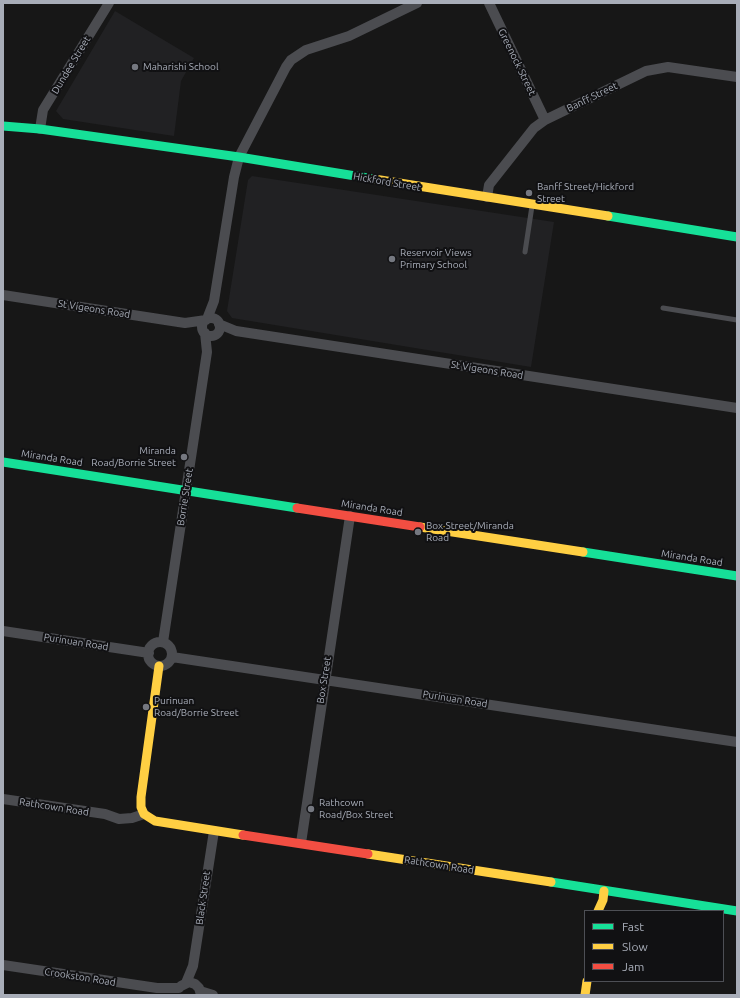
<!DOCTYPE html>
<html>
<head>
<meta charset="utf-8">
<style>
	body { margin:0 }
	#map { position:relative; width:740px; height:998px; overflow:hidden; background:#171717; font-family:Ubuntu,sans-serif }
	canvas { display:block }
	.frame { position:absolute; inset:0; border:4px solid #a8adb8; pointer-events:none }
	.legend { position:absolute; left:584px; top:910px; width:140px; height:72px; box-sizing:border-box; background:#111113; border:1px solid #4d4f55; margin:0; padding:5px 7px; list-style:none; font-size:12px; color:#a8adb8 }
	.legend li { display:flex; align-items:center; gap:8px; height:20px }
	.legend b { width:20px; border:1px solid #4d4f55 }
</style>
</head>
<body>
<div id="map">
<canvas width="740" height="998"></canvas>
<div class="frame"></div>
<ul class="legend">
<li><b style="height:5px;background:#16e098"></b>Fast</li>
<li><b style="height:5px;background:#ffcf43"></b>Slow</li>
<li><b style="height:5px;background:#f24e42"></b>Jam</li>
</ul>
</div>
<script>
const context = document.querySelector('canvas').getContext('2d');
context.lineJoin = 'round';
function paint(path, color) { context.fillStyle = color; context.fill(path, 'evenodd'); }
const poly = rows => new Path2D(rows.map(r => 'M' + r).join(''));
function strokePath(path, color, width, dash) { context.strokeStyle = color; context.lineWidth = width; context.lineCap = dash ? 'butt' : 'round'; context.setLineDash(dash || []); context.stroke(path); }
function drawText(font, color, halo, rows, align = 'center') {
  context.font = font + ' Ubuntu,sans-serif'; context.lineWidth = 4; context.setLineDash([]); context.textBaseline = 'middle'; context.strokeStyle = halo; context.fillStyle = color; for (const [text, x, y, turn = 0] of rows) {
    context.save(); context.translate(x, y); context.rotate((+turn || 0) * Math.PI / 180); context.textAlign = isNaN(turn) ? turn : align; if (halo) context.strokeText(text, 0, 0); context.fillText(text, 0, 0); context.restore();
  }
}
paint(poly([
	[115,11,194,58,181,81,174,136,63,119,56,111],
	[252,176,554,222,531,367,232,318,227,311,248,180]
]), '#212123');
strokePath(poly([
	[525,252,532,206],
	[663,308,737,320]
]), '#4b4c50', 5);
strokePath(poly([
	[489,3,545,120],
	[40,129,43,110,109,3],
	[487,197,489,185,534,128,545,120,646,71,668,67,737,77],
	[3,295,185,323,206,320],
	'202 327a9 9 0 1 1 18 0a9 9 0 1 1-18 0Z',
	[207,319,214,301,234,177,239,157,286,67,291,60,306,50,349,36,417,3],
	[219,324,236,331,737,408],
	[3,631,149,653],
	[163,642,207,352,205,333],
	'148 654a12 12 0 1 1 24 0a12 12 0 1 1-24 0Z',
	[172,657,737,742],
	[3,799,105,814,119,819,132,818,144,814],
	[301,843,350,516],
	[3,965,157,988,179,988],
	[186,983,193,966,214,831],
	[181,986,189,982,195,984,199,988,201,995],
	[200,991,213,995]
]), '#4b4c50', 10);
strokePath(poly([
	[3,126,40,129,239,157,374,179],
	[608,216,737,237],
	[3,462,297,508],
	[583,552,737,576],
	[551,882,737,911]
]), '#16e098', 9);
strokePath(poly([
	[374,179,608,216],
	[420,527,583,552],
	[159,666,141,797,141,807,144,814,155,821,243,835],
	[368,854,551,882],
	[598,911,603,900,604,891],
	[585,995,587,981]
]), '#ffcf43', 9);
strokePath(poly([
	[297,508,420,527],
	[243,835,368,854]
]), '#f24e42', 9);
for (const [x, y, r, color] of [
	[135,67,4,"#757880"],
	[529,193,4,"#757880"],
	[392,259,4,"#757880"],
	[184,457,4,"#757880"],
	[418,532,4,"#757880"],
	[146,707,4,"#757880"],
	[311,809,4,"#757880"]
]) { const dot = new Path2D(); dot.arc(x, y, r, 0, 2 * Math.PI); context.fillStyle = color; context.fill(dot); strokePath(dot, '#111113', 1.5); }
drawText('10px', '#a8adb8', '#111113', [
	["Greenock Street",517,62,64],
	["Dundee Street",71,65,-59],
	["Banff Street",592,97,-26],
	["Hickford Street",387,182,10],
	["St Vigeons Road",94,309,9],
	["St Vigeons Road",487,370,9],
	["Miranda Road",52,458,9],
	["Borrie Street",185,497,-81],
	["Miranda Road",372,508,9],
	["Miranda Road",692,558,9],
	["Purinuan Road",76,642,9],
	["Box Street",324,680,-81],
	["Purinuan Road",455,699,9],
	["Rathcown Road",54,807,9],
	["Rathcown Road",439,865,9],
	["Black Street",203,898,-82],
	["Crookston Road",80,977,9]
]);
drawText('10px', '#a8adb8', '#111113', [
	["Maharishi School",143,67],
	["Banff Street/Hickford",537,187],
	["Street",537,199],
	["Reservoir Views",400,253],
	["Primary School",400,265],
	["Miranda",176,451,"right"],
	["Road/Borrie Street",176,463,"right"],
	["Box Street/Miranda",426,526],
	["Road",426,538],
	["Purinuan",154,701],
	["Road/Borrie Street",154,713],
	["Rathcown",319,803],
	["Road/Box Street",319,815]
], 'left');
</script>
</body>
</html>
